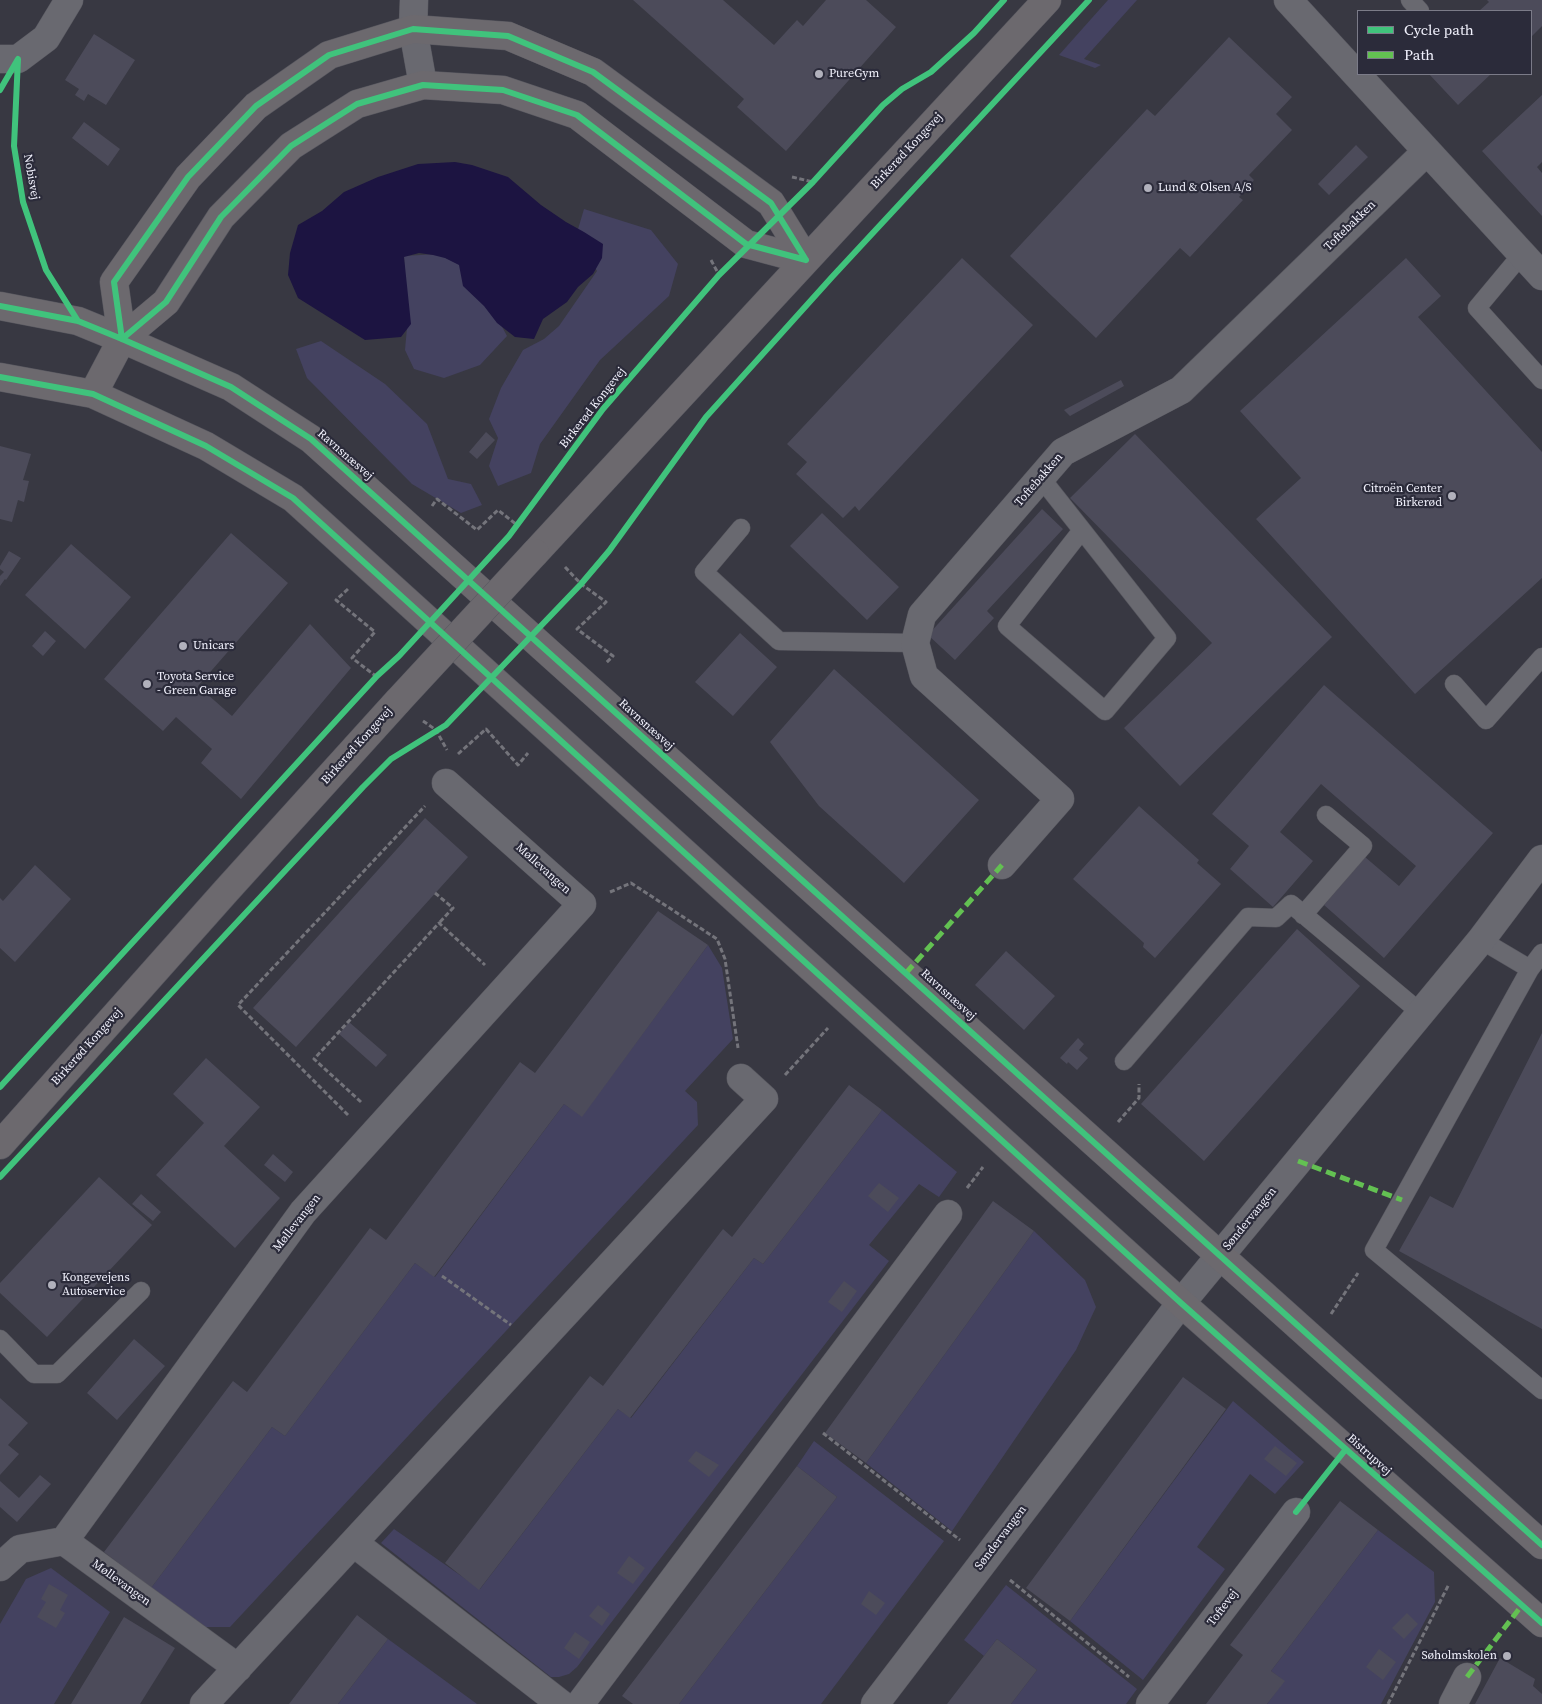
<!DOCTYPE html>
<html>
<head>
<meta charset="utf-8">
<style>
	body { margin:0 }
	#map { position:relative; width:1542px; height:1704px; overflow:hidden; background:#383842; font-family:"Source Serif 4",serif }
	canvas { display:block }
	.legend { position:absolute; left:1357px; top:10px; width:175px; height:65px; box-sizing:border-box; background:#2b2b3a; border:1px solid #7b7b88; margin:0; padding:6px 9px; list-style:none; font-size:15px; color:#f2f2fd }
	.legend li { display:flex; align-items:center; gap:10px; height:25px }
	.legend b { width:25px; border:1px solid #7b7b88 }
</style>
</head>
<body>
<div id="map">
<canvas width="1542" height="1704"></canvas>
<ul class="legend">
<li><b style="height:6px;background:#40c37c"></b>Cycle path</li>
<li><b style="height:6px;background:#63c152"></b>Path</li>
</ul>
</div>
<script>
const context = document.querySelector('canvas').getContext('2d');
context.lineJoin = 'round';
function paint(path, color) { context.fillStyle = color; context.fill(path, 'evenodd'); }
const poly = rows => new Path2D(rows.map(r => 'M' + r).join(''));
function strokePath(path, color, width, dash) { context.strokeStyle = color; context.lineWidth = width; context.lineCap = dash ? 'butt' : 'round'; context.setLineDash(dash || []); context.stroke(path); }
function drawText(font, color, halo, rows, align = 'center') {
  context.font = font + ' "Source Serif 4",serif'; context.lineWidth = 4.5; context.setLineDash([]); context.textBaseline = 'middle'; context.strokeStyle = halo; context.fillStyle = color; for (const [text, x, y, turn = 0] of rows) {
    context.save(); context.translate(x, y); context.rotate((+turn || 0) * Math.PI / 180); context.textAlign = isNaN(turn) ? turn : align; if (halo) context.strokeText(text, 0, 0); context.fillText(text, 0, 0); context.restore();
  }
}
paint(poly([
	[1108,0,1137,0,1084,59,1101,65,1095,68,1059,55],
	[584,209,651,230,678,264,669,296,600,360,540,444,531,473,498,486,489,466,498,438,489,419,501,388,523,350,544,339,559,326,597,271,576,236],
	[438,254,466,268,486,297,507,336,480,365,444,378,414,369,405,350,407,328,404,256],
	[321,341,385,384,427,424,448,479,471,484,482,505,461,513,412,484,307,378,296,349],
	[708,945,722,968,733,1039,685,1091,697,1102,698,1125,230,1627,206,1627,151,1588,272,1427,285,1436,415,1263,435,1277,564,1104,582,1116],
	[882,1110,957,1172,939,1197,919,1184,869,1245,889,1261,577,1667,569,1674,559,1677,551,1677,381,1543,394,1529,480,1589,618,1409,631,1418,754,1258,763,1264],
	[1034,1231,1085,1280,1096,1307,1076,1350,952,1531,866,1463],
	[1233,1401,1304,1462,1275,1494,1250,1474,1197,1547,1225,1569,1143,1680,1070,1621],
	[814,1441,944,1541,821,1704,679,1704,837,1497,797,1466],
	[1378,1530,1434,1572,1435,1602,1381,1704,1267,1704,1284,1681,1271,1671],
	[51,1568,110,1612,54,1704,0,1704,0,1624,26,1579],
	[1006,1585,1137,1689,1126,1704,1011,1704,1037,1670,997,1639,984,1656,964,1640],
	[388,1639,477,1704,338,1704]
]), '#444260');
paint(poly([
	[455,162,472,165,508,177,541,205,566,222,584,232,603,244,602,258,593,274,578,287,567,302,543,319,534,339,515,337,497,323,484,306,463,286,459,265,445,258,433,255,419,253,404,257,411,324,401,337,365,340,298,298,288,275,290,253,298,225,322,211,344,192,378,177,418,164]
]), '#1c1441');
paint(poly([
	[633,0,723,0,774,45,797,20,803,26,826,0,866,0,896,27,786,151,737,107,744,99],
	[1487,0,1542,0,1542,26,1531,37,1531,11,1479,11,1489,2],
	[94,34,135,60,106,105,88,94,84,101,75,95,79,89,65,80],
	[1229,37,1292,97,1276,114,1292,130,1249,175,1254,180,1239,197,1243,200,1190,257,1180,248,1096,338,1010,256,1147,109,1155,116],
	[1429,74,1491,74,1458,105],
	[1542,95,1542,162,1537,167,1542,173,1542,216,1482,151],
	[84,122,120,149,108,166,72,138],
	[1356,145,1368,157,1329,195,1318,184],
	[962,258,1033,325,859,511,855,506,843,518,796,474,807,462,787,444],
	[1406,258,1441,296,1418,317,1542,452,1542,578,1415,694,1256,519,1301,478,1240,411],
	[1121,380,1124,386,1070,416,1064,410],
	[486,432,495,440,477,459,469,452],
	[1135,434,1332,637,1180,786,1124,728,1212,643,1070,498],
	[0,446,31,454,23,480,29,481,24,502,18,500,12,522,0,519],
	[1042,509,1063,529,987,611,994,618,955,660,928,635],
	[822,513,899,587,867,620,790,546],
	[231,533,288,583,198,686,232,716,310,624,351,668,241,799,201,763,212,749,176,717,163,731,104,679],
	[71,544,131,597,85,649,25,595],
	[9,551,21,558,6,580,5,579,0,586,0,576,4,572,0,569,0,566],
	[45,631,56,641,43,656,32,646],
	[740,633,777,667,733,716,695,682],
	[834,669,979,800,904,883,819,806,770,742],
	[1324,685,1493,833,1384,958,1324,905,1365,857,1399,886,1416,866,1321,784,1280,832,1313,861,1273,907,1230,869,1249,846,1212,814],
	[1139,806,1199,860,1197,863,1221,884,1155,958,1143,947,1144,943,1073,879],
	[425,818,468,857,296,1047,253,1008],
	[35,865,71,899,15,962,0,948,0,898,3,901],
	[658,911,708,945,582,1117,564,1104,434,1277,415,1263,285,1436,272,1427,151,1588,104,1552,233,1381,247,1392,370,1228,386,1240,520,1062,535,1073],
	[1297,929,1360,986,1204,1161,1141,1104],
	[1006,951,1055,996,1024,1030,975,985],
	[349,1022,387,1055,376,1067,339,1034],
	[1542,1033,1542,1329,1399,1251,1430,1196,1453,1208],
	[1078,1038,1084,1044,1079,1050,1088,1058,1077,1070,1068,1062,1067,1064,1060,1058],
	[206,1058,260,1107,224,1146,280,1198,235,1248,156,1175,204,1123,173,1094],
	[849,1085,882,1110,763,1264,754,1258,630,1418,618,1409,479,1590,445,1563,590,1376,603,1386,723,1229,732,1237],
	[273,1154,293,1172,285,1182,264,1165],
	[99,1177,152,1225,47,1337,0,1293,0,1283],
	[879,1183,899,1198,888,1212,868,1196],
	[141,1194,161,1212,153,1221,132,1204],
	[993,1201,1034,1231,866,1463,825,1433],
	[844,1281,857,1291,842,1312,828,1302],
	[134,1339,165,1366,117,1420,87,1393],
	[1183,1377,1226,1409,1070,1621,1026,1588],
	[0,1398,28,1423,8,1445,19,1454,0,1475],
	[1275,1446,1297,1463,1286,1476,1264,1459],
	[696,1451,719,1465,709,1477,688,1461],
	[797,1466,837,1497,679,1704,633,1704,622,1696],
	[40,1475,51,1484,17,1522,0,1507,0,1481,19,1498],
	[1340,1501,1378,1530,1271,1671,1285,1681,1267,1704,1206,1704,1243,1655,1230,1645],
	[629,1556,645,1568,633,1584,617,1573],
	[49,1584,68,1595,60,1610,65,1613,56,1628,37,1617,46,1602,41,1599],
	[869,1591,885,1603,876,1615,861,1604],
	[598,1605,610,1614,602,1626,589,1616],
	[1407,1613,1418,1624,1404,1639,1392,1628],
	[357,1615,388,1639,338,1704,289,1704],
	[124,1617,175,1648,140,1704,71,1704],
	[575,1632,590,1642,579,1659,564,1648],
	[997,1639,1037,1670,1011,1704,947,1704],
	[1379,1649,1396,1662,1383,1680,1366,1667],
	[1500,1658,1535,1679,1533,1686,1542,1694,1542,1704,1475,1704]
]), '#4c4b5a');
const service = poly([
	[1410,0,1420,11],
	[1522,254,1477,308,1542,380],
	[1041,478,1082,530,1167,638,1105,711,1007,626,1082,530],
	[741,528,704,572,779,641,915,643],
	[1454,684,1486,720,1542,657],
	[1303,915,1363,846,1326,815],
	[1481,940,1530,969],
	[1542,953,1530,969,1374,1250,1542,1390],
	[1124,1061,1248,917,1276,918,1291,904,1421,1013],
	[0,1339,34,1374,57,1374,141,1291]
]);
const minor = poly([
	[414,0,413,29,423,85],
	[1288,0,1542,276],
	[0,59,18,59,46,38,69,0],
	[1002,865,1060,799,924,676,915,643,922,615,1063,452,1181,390,1427,151],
	[354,1543,561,1704],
	[0,1567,20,1549,64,1541],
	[238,1668,64,1541,303,1212,582,904,446,783],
	[204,1704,764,1099,741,1078],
	[580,1704,948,1214],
	[875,1704,1181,1303,1481,940,1542,859],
	[1150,1704,1296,1512],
	[1453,1704,1467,1677]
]);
const secondary = poly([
	[0,306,78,321,122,339,231,387,311,439,1542,1545],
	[122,339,114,282,188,177,256,106,329,55,413,29,508,36,593,72,771,203,806,260],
	[0,377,93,394,206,446,293,498,1181,1303,1542,1623],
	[93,394,122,339,166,302,221,217,291,146,357,104,423,85,503,90,577,115,746,244,806,260],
	[535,553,1047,0],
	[0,1145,226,891,398,701]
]);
strokePath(service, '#57575f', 19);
strokePath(minor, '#57575f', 29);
strokePath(secondary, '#57575f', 29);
strokePath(poly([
	[792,177,813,182],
	[711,260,719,275],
	[432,506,437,499,477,530,498,510,517,525],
	[565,567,581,584,606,602,577,629,613,656,606,663],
	[348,589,336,600,375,632,352,658,377,677],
	[423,721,436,730,447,750],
	[458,754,486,729,518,765,528,753],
	[610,892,631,883,717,939,725,959,738,1048],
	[435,893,453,908,439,923],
	[785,1075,828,1028],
	[361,1102,314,1059,439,923,485,965],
	[348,1115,238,1005,425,806],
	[1118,1122,1139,1098,1139,1084],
	[967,1188,983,1167],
	[442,1276,511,1325],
	[1331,1314,1358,1273],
	[823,1433,960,1540],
	[1010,1580,1129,1677],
	[1388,1704,1449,1584]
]), '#74747b', 3, [5, 2.5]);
strokePath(service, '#696970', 18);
strokePath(minor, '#696970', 28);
strokePath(secondary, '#6c696e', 28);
const secondaryBridge = poly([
	[398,701,535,553]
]);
strokePath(secondaryBridge, '#57575f', 29, []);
strokePath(secondaryBridge, '#6c696e', 28);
strokePath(poly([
	[906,973,1002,865],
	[1298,1161,1402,1200],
	[1467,1677,1522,1605]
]), '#63c152', 5, [10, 5]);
strokePath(poly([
	[0,90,18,59,14,146,23,202,46,270,78,321],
	[0,306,78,321,122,339,231,387,311,439,1542,1545],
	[122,339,114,282,188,177,256,106,329,55,413,29,508,36,593,72,771,203,806,260],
	[122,339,166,302,221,217,291,146,357,104,423,85,503,90,577,115,746,244,806,260],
	[0,377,93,394,206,446,293,498,1181,1303,1542,1623],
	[0,1087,377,676,399,656,509,536,603,409,719,275,813,182,883,105,902,89,931,72,974,33,1004,0],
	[0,1177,363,787,391,759,446,725,581,584,609,551,706,417,832,277,1089,0],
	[1296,1512,1346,1449]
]), '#40c37c', 6);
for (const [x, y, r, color] of [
	[819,74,5,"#b1b1bc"],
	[1148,188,5,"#b1b1bc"],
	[1452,496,5,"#b1b1bc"],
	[183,646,5,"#b1b1bc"],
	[147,684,5,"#b1b1bc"],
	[52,1285,5,"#b1b1bc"],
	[1507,1656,5,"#b1b1bc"]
]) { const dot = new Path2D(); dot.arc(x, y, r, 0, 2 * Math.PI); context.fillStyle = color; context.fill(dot); strokePath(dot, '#2b2b3a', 2); }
drawText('12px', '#f2f2fd', '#2b2b3a', [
	["PureGym",829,74],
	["Lund & Olsen A/S",1158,188],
	["Citroën Center",1442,489,"right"],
	["Birkerød",1442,503,"right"],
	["Unicars",193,646],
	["Toyota Service",157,677],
	["- Green Garage",157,691],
	["Kongevejens",62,1278],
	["Autoservice",62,1292],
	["Søholmskolen",1497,1656,"right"]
], 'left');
drawText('12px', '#f2f2fd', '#2b2b3a', [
	["Birkerød Kongevej",907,151,-47],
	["Nobisvej",31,177,80],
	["Toftebakken",1350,226,-44],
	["Birkerød Kongevej",593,408,-52],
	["Ravnsnæsvej",345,455,41],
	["Toftebakken",1039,480,-49],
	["Ravnsnæsvej",646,725,42],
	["Birkerød Kongevej",357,746,-48],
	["Møllevangen",543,869,42],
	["Ravnsnæsvej",948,995,42],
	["Birkerød Kongevej",87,1047,-48],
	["Søndervangen",1250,1219,-51],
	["Møllevangen",297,1223,-52],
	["Bistrupvej",1369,1455,42],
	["Søndervangen",1001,1538,-53],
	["Møllevangen",121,1583,36],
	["Toftevej",1223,1608,-53]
]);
</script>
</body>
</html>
